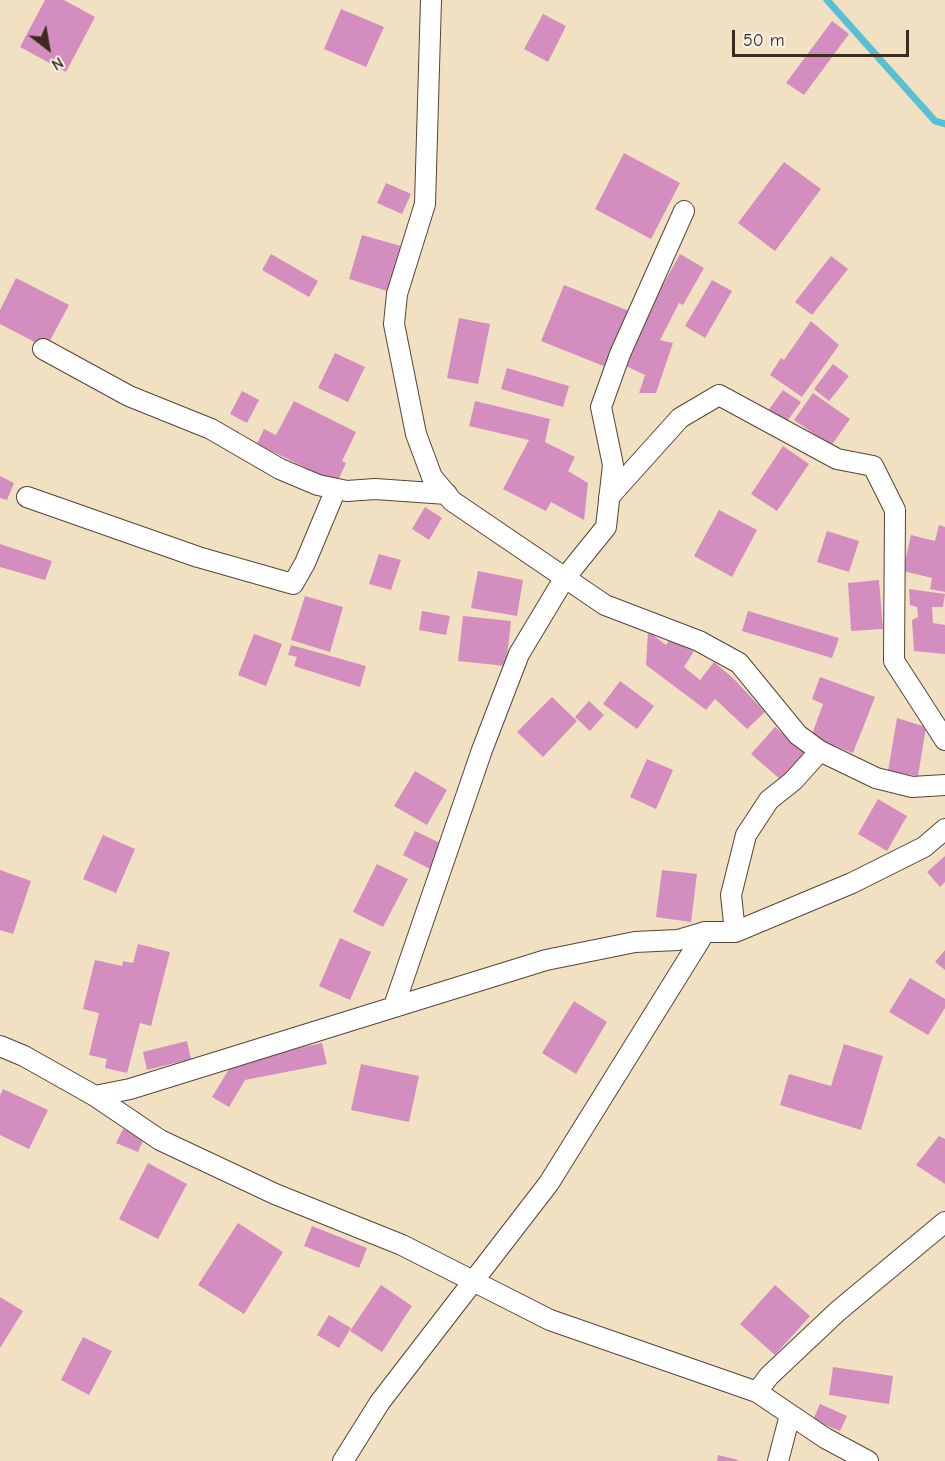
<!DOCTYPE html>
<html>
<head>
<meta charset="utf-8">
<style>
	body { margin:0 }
	#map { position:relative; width:945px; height:1461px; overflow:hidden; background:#f2e0c3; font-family:"Comic Neue",sans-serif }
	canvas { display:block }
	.north { position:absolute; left:18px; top:18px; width:60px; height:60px; -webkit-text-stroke:4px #f7f3e8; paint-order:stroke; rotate:149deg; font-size:16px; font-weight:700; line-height:24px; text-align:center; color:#3b2a1e }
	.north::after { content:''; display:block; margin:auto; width:21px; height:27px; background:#3b2a1e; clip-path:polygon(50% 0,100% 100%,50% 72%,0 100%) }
	.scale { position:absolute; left:732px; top:30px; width:177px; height:27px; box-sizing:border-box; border:3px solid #3b2a1e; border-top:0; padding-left:8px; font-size:18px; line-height:21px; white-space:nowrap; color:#3b2a1e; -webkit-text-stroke:4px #f7f3e8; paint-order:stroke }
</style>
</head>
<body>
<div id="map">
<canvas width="945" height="1461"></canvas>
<div class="north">N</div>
<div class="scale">50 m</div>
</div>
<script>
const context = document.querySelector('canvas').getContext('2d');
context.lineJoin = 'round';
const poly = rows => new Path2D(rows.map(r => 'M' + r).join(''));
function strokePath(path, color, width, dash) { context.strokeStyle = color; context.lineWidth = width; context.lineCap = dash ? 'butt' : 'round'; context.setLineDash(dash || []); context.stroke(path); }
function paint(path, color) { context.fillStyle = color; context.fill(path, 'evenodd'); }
strokePath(poly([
	[827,0,935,121,945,124]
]), '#58c0d5', 7);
paint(poly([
	[45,0,64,0,95,17,66,72,20,47],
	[341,9,384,27,366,67,324,49],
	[543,14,566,26,548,62,524,49],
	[832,21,849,34,804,95,786,83],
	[624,153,680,183,651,239,595,209],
	[784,162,821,189,775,251,738,223],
	[386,183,411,194,402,214,377,203],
	[362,235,401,246,387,291,349,279],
	[271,254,318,281,309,297,262,270],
	[680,254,704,268,683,305,679,303,660,340,673,343,656,393,639,393,645,375,626,366,649,310],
	[831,256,848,269,812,315,795,302],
	[16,278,69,305,46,348,0,324,0,310],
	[712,280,732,291,705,338,685,326],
	[564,285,629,311,606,367,541,341],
	[459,318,490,324,478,384,447,378],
	[811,321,839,345,802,397,770,375,781,358,784,360],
	[335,353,365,367,348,402,318,388],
	[833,364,849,376,829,401,814,389],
	[507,368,569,386,563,407,501,389],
	[783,390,801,402,785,424,767,412],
	[242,391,259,400,247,423,230,414],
	[813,393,850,419,831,446,794,420],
	[294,401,356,432,342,461,346,463,337,483,257,444,264,429,276,435],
	[475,401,550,419,545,442,575,457,568,471,588,483,584,520,551,502,546,511,503,489,529,440,469,426],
	[783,446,809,464,777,511,751,494],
	[0,476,14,483,7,500,0,498],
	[425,507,442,518,429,540,412,529],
	[719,510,757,530,732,577,694,556],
	[939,525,945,527,945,592,930,589,932,578,903,571,911,535,935,541],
	[827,531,859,541,849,572,817,562],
	[0,544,52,561,45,580,0,567],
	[379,554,401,560,391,590,369,584],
	[478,571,523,580,517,616,471,608],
	[879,580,883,629,851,631,848,583],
	[909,589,945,594,943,607,932,607,933,623,945,625,945,654,914,651,912,620,918,617,917,607,910,605],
	[305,596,343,607,330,652,291,640],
	[422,611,450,616,446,635,419,630],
	[748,611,839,638,832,658,742,631],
	[463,616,511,621,506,666,458,661],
	[648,631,666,645,670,639,694,651,684,667,700,680,714,662,733,678,765,712,747,729,715,699,706,710,646,665],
	[254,634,282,644,266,686,238,675],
	[291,645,366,666,360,687,294,666,297,657,288,655],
	[820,677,875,697,853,753,811,737,823,704,812,699],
	[620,681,654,706,637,729,603,704],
	[552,697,577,721,543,757,517,732],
	[589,701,604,715,590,731,575,717],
	[897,718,926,727,918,776,888,771],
	[775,727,805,753,781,780,751,754],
	[647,759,673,770,656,809,630,797],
	[415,771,447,790,427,825,394,806],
	[878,799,907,816,887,851,858,834],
	[415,831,442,844,430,869,403,855],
	[103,835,135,849,116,893,83,879],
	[945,856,945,882,940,887,927,872],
	[377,864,408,879,383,927,353,912],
	[0,870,31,881,13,934,0,930],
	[662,870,697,874,691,922,656,917],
	[340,938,371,952,350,1000,319,986],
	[138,944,170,952,151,1026,140,1023,127,1073,105,1068,107,1059,89,1055,99,1013,83,1009,95,960,122,966,123,961,133,963],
	[945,950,945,970,935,962],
	[910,978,945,999,945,1008,928,1035,889,1012],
	[574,1001,607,1022,576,1074,542,1053],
	[187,1041,191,1059,147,1070,143,1052],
	[322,1043,327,1064,245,1080,229,1107,212,1097,234,1061],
	[844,1044,883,1056,861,1130,780,1105,789,1074,831,1086],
	[361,1064,419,1076,409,1122,351,1110],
	[3,1089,48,1110,29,1149,0,1135,0,1096],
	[123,1129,144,1138,138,1152,116,1143],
	[939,1136,945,1139,945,1184,916,1165],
	[148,1163,187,1184,158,1239,119,1219],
	[238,1223,283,1252,244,1314,198,1285],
	[312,1226,367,1248,359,1268,304,1246],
	[381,1285,412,1306,382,1352,350,1331],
	[775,1285,810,1316,775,1355,740,1324],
	[0,1297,23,1311,0,1348],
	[329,1315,351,1328,339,1348,317,1335],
	[83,1337,112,1351,89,1395,61,1380],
	[833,1367,893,1376,889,1404,829,1395],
	[820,1404,847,1416,840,1431,813,1420],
	[718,1455,738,1460,738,1461,717,1461]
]), '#d38ebf');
const minor = poly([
	[431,0,425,204,397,294,394,324,416,434,432,477,452,501,605,605,699,641,739,663,798,735,820,751,876,778,912,787,945,785],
	[43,349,129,396,211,429,280,469,318,485,347,491,375,489,447,494],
	[27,497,198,557,293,584,305,563,336,489],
	[609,497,680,418,719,395,837,459,873,466,895,510,894,661,945,740],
	[735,932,731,895,746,835,769,800,793,781,820,751],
	[394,1006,482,750,519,654,564,579,606,527,613,465,601,407,620,354,684,211],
	[0,1046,24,1056,95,1096,160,1140,275,1194,402,1245,550,1320,757,1392,825,1438,868,1461],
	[95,1096,130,1089,546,960,635,942,678,940,705,932],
	[757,1392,769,1376,838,1311,945,1222],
	[343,1461,380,1402,549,1183,705,932,735,932,852,883,924,847,945,829],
	[778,1461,790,1415]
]);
strokePath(minor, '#564537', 22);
strokePath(minor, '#fff', 20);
</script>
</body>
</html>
